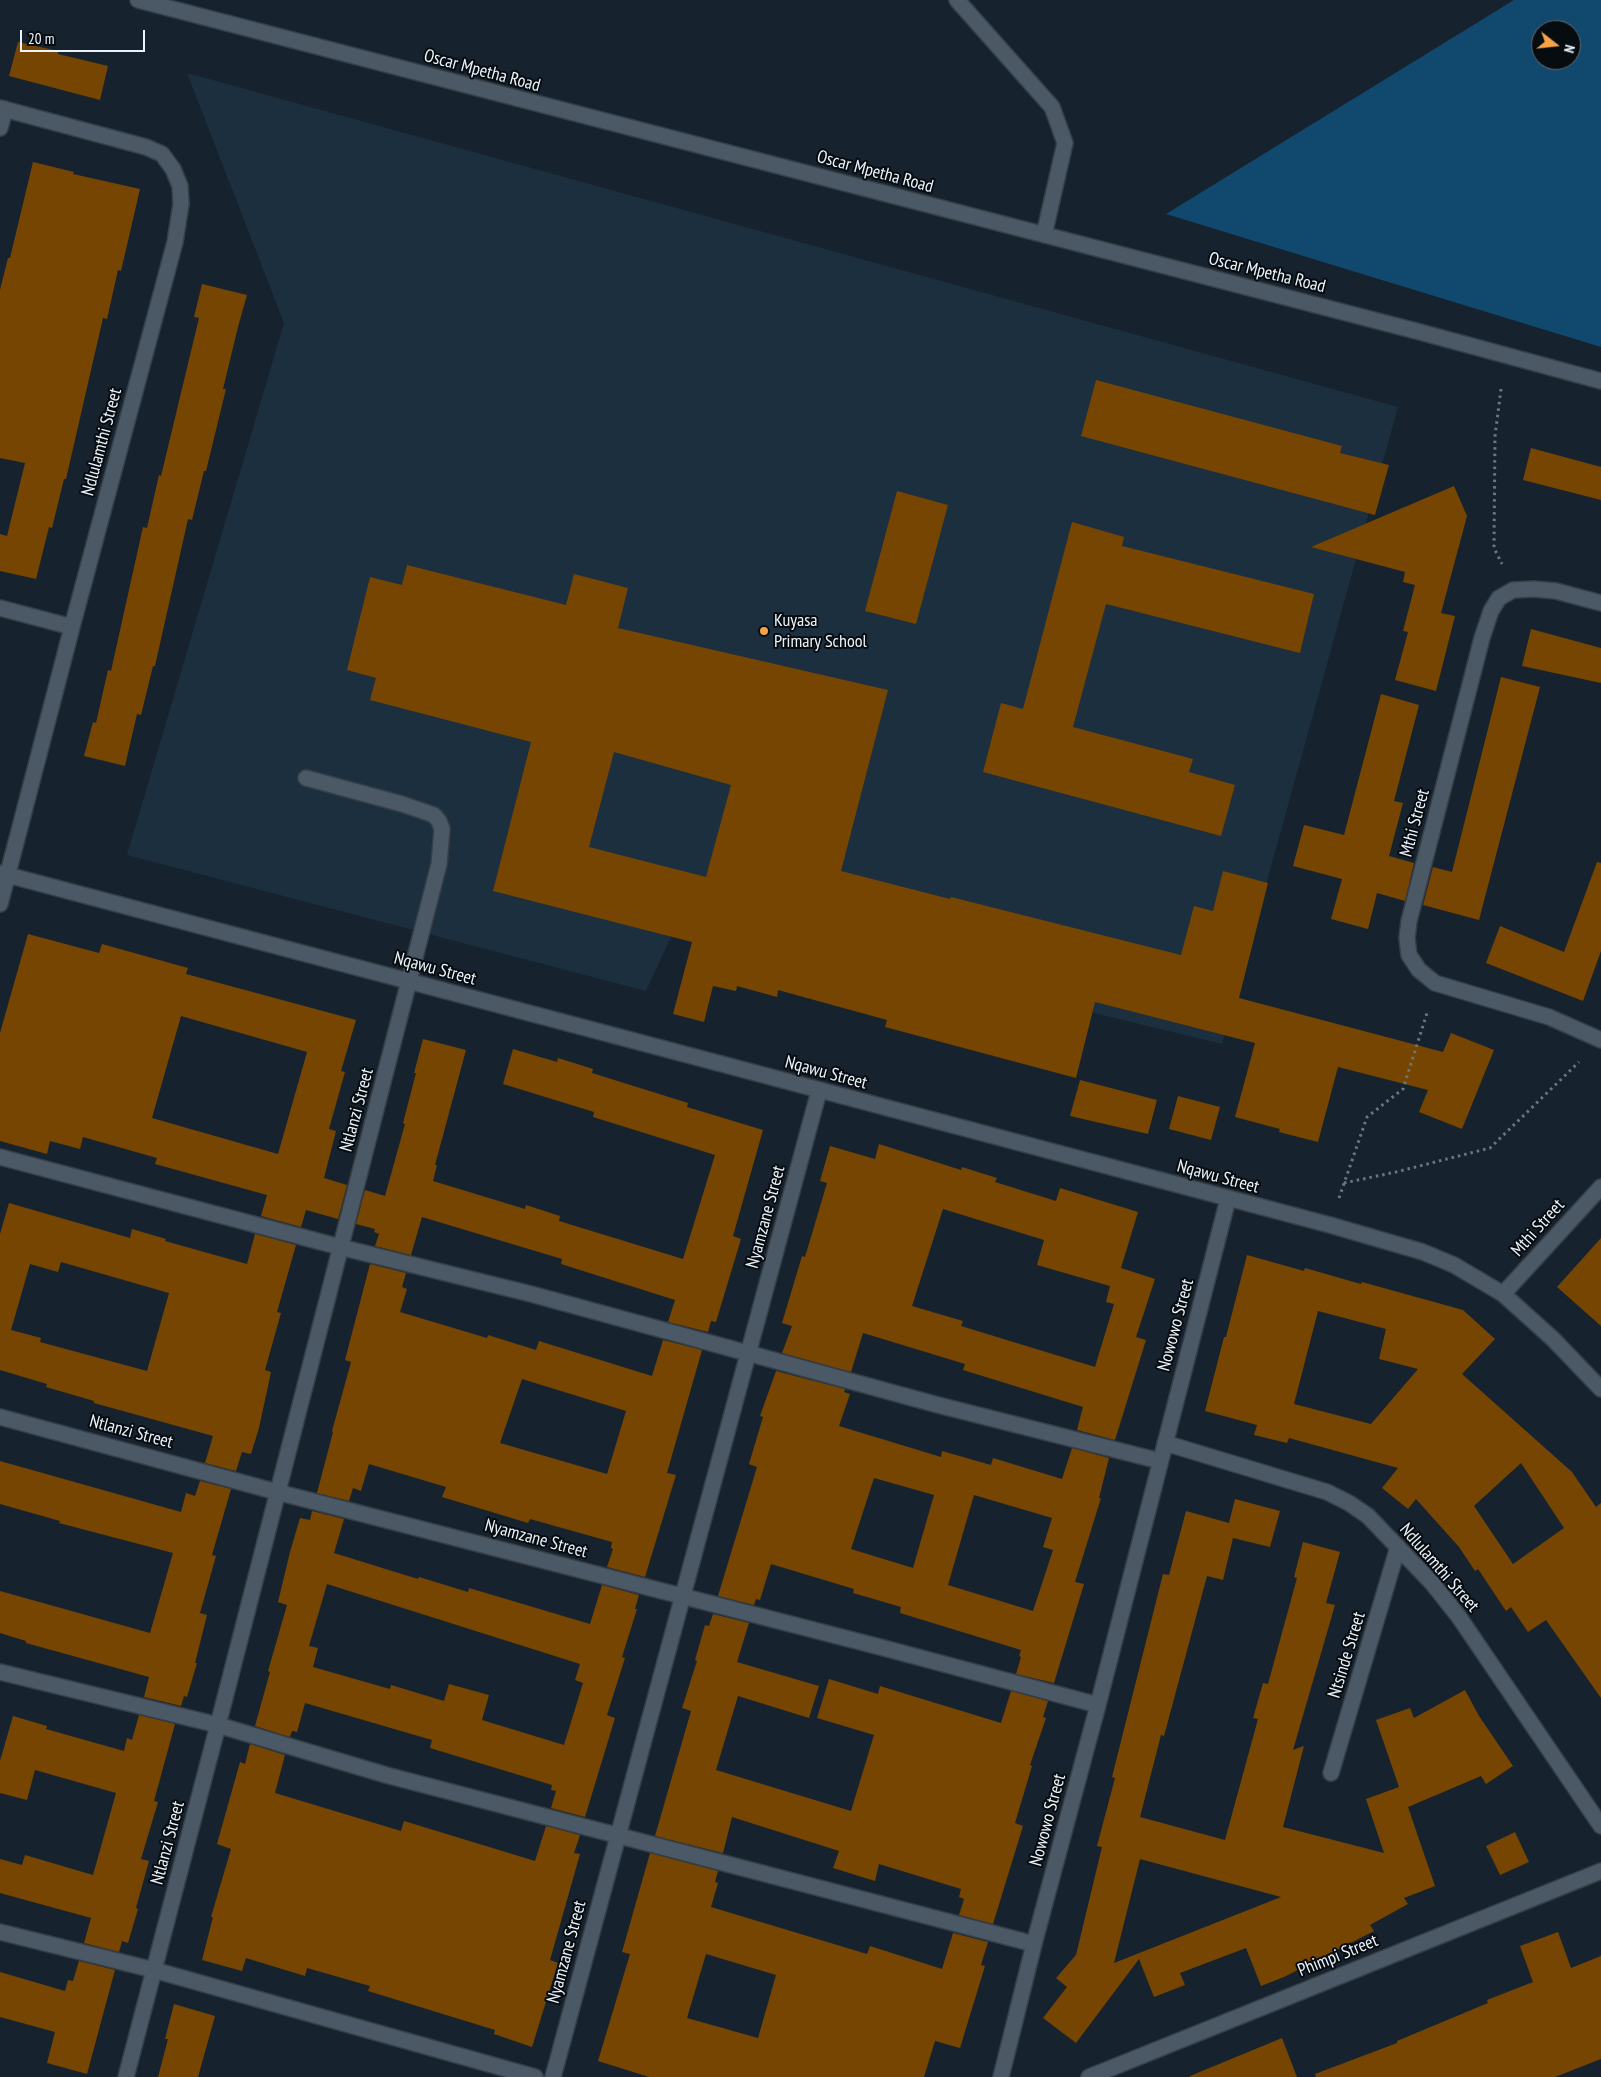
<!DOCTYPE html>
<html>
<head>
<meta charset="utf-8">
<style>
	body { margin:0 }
	#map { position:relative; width:1601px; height:2077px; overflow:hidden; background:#16232e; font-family:"PT Sans Narrow",sans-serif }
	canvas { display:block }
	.north { position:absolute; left:1531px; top:20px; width:50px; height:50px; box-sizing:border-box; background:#070c11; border:1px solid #62696f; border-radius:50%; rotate:106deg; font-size:14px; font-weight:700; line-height:20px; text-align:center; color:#ebf4fb }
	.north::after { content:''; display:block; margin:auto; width:18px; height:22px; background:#f6a246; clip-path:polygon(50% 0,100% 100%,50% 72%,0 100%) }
	.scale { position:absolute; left:20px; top:30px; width:125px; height:22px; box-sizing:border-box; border:2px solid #ebf4fb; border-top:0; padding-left:6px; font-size:15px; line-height:18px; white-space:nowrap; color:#ebf4fb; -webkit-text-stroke:4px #070c11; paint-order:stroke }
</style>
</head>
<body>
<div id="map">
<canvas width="1601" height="2077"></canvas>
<div class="north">N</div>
<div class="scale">20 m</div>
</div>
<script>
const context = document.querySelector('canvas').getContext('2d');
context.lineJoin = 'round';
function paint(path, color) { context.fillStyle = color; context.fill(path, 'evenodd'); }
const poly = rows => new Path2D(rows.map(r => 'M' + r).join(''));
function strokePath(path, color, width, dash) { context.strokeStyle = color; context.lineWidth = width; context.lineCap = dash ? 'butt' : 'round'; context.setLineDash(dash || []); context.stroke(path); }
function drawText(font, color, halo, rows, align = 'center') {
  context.font = font + ' "PT Sans Narrow",sans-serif'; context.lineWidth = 4; context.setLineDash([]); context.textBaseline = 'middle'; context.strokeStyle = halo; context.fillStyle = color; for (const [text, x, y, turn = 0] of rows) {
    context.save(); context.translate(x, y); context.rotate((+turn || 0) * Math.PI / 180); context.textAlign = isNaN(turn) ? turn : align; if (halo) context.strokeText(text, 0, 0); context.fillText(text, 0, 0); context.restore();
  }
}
paint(poly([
	[187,73,1398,407,1222,1044,682,913,646,991,127,855,284,323]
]), '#1c2f3e');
paint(poly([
	[1514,0,1601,0,1601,347,1166,214],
	[1541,30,1571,30,1571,60,1541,60]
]), '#11486e');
paint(poly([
	[18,42,58,51,58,54,108,66,100,100,9,76],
	[33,162,74,172,73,174,140,189,121,271,118,270,107,319,103,318,66,479,64,479,52,528,49,527,36,579,0,571,0,534,7,536,25,463,0,458,0,290,8,258,10,258],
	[202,284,247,295,238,327,223,389,226,389,206,471,204,471,192,520,188,519,155,666,153,666,141,715,137,714,125,766,84,756,93,722,96,723,108,670,111,671,143,527,147,528,159,475,161,476,199,318,194,317],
	[1096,380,1342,446,1340,453,1389,465,1375,515,1081,436],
	[1531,448,1601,467,1601,500,1523,480],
	[1454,486,1467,516,1441,613,1455,616,1436,691,1395,680,1408,632,1403,631,1415,585,1403,582,1405,572,1311,547],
	[897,491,948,505,916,624,865,611],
	[1072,522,1124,537,1122,546,1314,594,1300,653,1106,604,1073,727,1193,759,1189,772,1235,785,1221,836,983,772,1001,703,1023,709],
	[407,565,566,605,574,574,628,588,618,628,888,690,841,871,950,899,951,897,1181,955,1194,906,1213,911,1223,871,1268,883,1239,998,1443,1052,1451,1033,1494,1050,1462,1129,1419,1112,1428,1090,1338,1067,1318,1142,1279,1132,1280,1129,1235,1117,1255,1043,1095,1002,1076,1078,885,1027,887,1020,778,990,777,997,737,986,736,991,713,986,704,1022,673,1014,692,942,493,891,531,742,370,700,376,678,347,670,370,577,402,585],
	[614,752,731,785,706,877,589,847],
	[1531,629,1601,648,1601,683,1522,666],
	[1501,677,1540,687,1479,920,1423,905,1433,867,1452,872],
	[1381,694,1419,705,1394,801,1403,803,1389,856,1414,863,1405,901,1377,893,1368,929,1331,919,1342,879,1293,866,1304,825,1344,835],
	[1597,862,1601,863,1601,951,1583,1001,1486,963,1500,926,1564,952],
	[28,934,99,953,102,944,188,968,186,974,356,1020,341,1071,345,1072,329,1129,336,1131,324,1178,347,1185,338,1219,306,1210,301,1227,261,1216,267,1195,155,1164,157,1158,83,1137,80,1149,50,1141,47,1154,0,1141,0,1033],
	[181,1016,307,1052,278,1154,152,1118],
	[423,1039,466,1050,435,1165,437,1165,433,1181,525,1209,526,1205,560,1216,559,1221,683,1259,715,1155,593,1117,594,1112,503,1084,513,1049,557,1062,558,1058,593,1069,592,1073,688,1103,687,1107,763,1130,733,1236,741,1239,716,1322,711,1321,708,1332,668,1322,675,1300,561,1264,562,1259,422,1217,411,1255,375,1246,379,1234,374,1232,375,1229,356,1224,365,1190,385,1196,405,1124,403,1123,416,1073,414,1073],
	[1080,1080,1157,1100,1148,1134,1070,1116],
	[1178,1096,1220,1107,1211,1140,1169,1129],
	[879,1144,961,1170,962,1167,997,1178,995,1182,1056,1201,1060,1188,1138,1212,1121,1268,1155,1279,1136,1337,1146,1340,1115,1440,1077,1430,1083,1407,963,1370,965,1364,863,1333,851,1372,782,1353,792,1326,782,1323,802,1256,805,1257,827,1183,820,1181,830,1146,875,1159],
	[943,1209,1044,1240,1037,1265,1110,1286,1106,1302,1114,1304,1095,1367,961,1326,963,1321,912,1306],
	[9,1203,130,1238,132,1229,166,1239,165,1241,247,1264,255,1234,296,1245,277,1312,281,1313,265,1370,271,1372,259,1428,251,1454,242,1452,236,1471,205,1463,213,1436,94,1403,94,1401,46,1387,47,1384,0,1370,0,1234],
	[61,1262,169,1293,147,1371,40,1342,41,1338,11,1330,30,1264,58,1272],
	[1601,1238,1601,1326,1557,1287],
	[1247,1255,1304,1271,1305,1268,1361,1284,1362,1282,1463,1310,1495,1339,1462,1374,1572,1472,1596,1507,1601,1503,1601,1698,1546,1620,1528,1632,1511,1607,1506,1611,1478,1569,1475,1571,1459,1547,1416,1499,1408,1509,1382,1488,1398,1468,1289,1438,1287,1443,1254,1435,1257,1425,1205,1411,1224,1337,1226,1337],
	[1318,1311,1386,1329,1379,1359,1418,1369,1371,1424,1294,1404],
	[1521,1463,1564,1528,1513,1564,1474,1506],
	[370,1264,406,1273,402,1287,407,1289,400,1312,487,1338,488,1335,536,1350,539,1341,652,1376,663,1340,702,1350,667,1473,676,1475,645,1577,607,1567,613,1549,611,1548,612,1542,530,1519,528,1523,442,1497,446,1487,369,1464,361,1491,353,1488,349,1501,317,1493,333,1432,332,1431,351,1362,345,1360],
	[522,1379,626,1411,607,1474,500,1443],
	[776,1371,845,1389,844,1392,850,1394,839,1426,941,1457,942,1451,991,1465,993,1458,1062,1479,1072,1448,1109,1458,1099,1498,1101,1498,1075,1582,1084,1584,1054,1683,1016,1674,1021,1657,1019,1656,1021,1650,900,1613,901,1607,853,1593,854,1589,771,1564,760,1600,756,1599,754,1605,718,1596,757,1467,749,1464,763,1417,760,1416],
	[874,1478,934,1495,913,1568,851,1549],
	[974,1495,1052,1518,1043,1547,1053,1550,1033,1611,948,1585],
	[0,1461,181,1512,186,1493,195,1496,200,1481,231,1489,212,1555,216,1556,200,1613,207,1615,195,1663,197,1663,187,1697,184,1696,181,1706,144,1697,149,1677,26,1643,26,1641,0,1633,0,1591,150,1633,173,1553,59,1523,60,1521,0,1504],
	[1235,1499,1280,1511,1270,1547,1233,1538,1223,1580,1207,1576,1164,1736,1161,1735,1140,1817,1225,1840,1258,1719,1253,1718,1263,1683,1268,1684,1297,1578,1294,1577,1303,1542,1340,1552,1326,1603,1335,1605,1293,1750,1304,1746,1283,1827,1384,1853,1366,1799,1399,1787,1376,1720,1410,1708,1414,1718,1465,1690,1479,1716,1513,1766,1486,1784,1481,1776,1408,1807,1435,1886,1404,1898,1408,1904,1370,1925,1374,1931,1284,1977,1261,1986,1246,1948,1180,1973,1185,1985,1154,1997,1139,1959,1076,2043,1043,2018,1067,1987,1056,1978,1076,1955,1102,1847,1097,1846,1115,1778,1112,1777,1163,1574,1169,1575,1186,1511,1229,1523],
	[1140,1859,1281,1897,1114,1963],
	[312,1511,344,1519,334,1553,418,1579,419,1577,468,1592,469,1588,590,1624,602,1585,639,1595,635,1609,637,1609,622,1657,625,1658,607,1715,615,1718,585,1817,551,1808,556,1791,551,1790,552,1785,430,1748,432,1740,305,1703,297,1732,292,1731,290,1737,255,1726,270,1672,268,1671,287,1605,278,1602,290,1552,300,1518,310,1520],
	[327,1584,580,1664,575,1680,583,1683,564,1745,482,1720,489,1695,449,1684,444,1701,391,1685,390,1689,313,1667,318,1648,309,1646],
	[713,1614,749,1623,737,1662,819,1686,809,1718,738,1696,716,1770,851,1811,874,1735,817,1718,829,1679,878,1694,880,1686,1001,1723,1011,1691,1048,1701,1043,1717,1046,1718,1030,1765,1032,1766,1015,1823,1023,1826,993,1924,959,1915,964,1899,959,1897,961,1889,879,1864,875,1881,833,1868,839,1851,732,1817,723,1853,655,1836,691,1711,682,1708,697,1661,695,1660,705,1625,709,1626],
	[139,1715,175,1724,154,1801,158,1802,141,1859,149,1861,136,1908,138,1909,128,1943,122,1941,119,1952,84,1943,91,1918,0,1893,0,1859,22,1865,25,1855,93,1875,116,1793,35,1770,27,1800,0,1793,0,1761,13,1716,47,1726,46,1729,124,1751,127,1738,132,1740],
	[250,1744,285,1755,275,1793,401,1831,404,1821,535,1861,546,1826,580,1835,574,1853,580,1854,550,1960,558,1963,532,2047,494,2034,495,2030,368,1991,370,1986,307,1968,305,1976,246,1958,242,1971,202,1960,213,1917,211,1917,231,1849,217,1844,240,1762,245,1764],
	[1515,1832,1529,1862,1500,1875,1486,1846],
	[650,1853,718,1871,715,1882,718,1883,711,1907,867,1954,870,1946,942,1969,953,1933,988,1942,981,1965,985,1966,960,2048,935,2041,924,2077,649,2077,598,2061,630,1954,622,1952],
	[706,1954,776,1975,758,2038,687,2018],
	[1558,1932,1571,1968,1601,1956,1601,2059,1555,2077,1316,2077,1315,2074,1397,2043,1397,2041,1488,2003,1487,2000,1533,1982,1520,1946],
	[79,1961,115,1970,87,2074,47,2063,55,2032,0,2017,0,1972,65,1991,68,1980,73,1981],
	[174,2004,215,2016,198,2077,158,2077,168,2039,165,2039],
	[1282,2038,1297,2077,1190,2077,1190,2076]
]), '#764502');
const minor = poly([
	[138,0,1420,332,1601,381],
	[957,0,1052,107,1065,143,1044,235],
	[0,108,146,147,162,154,173,169,180,186,181,204,175,242,72,627,0,904],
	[0,128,5,109],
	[1601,603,1556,591,1534,589,1513,590,1499,598,1491,611,1482,638,1409,921,1407,938,1409,955,1419,970,1435,983,1549,1017,1601,1040],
	[0,608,72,627],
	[0,873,1330,1225,1423,1252,1454,1265,1503,1294,1553,1339,1601,1389],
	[0,1157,340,1247,531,1294,938,1405,1160,1461],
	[1503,1294,1601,1187],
	[0,1417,277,1492,880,1647,1098,1705],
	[1165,1443,1327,1492,1349,1503,1368,1516,1432,1583,1459,1617,1601,1826],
	[0,1672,218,1725,386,1775,1034,1944],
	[1331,1773,1398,1547],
	[0,1932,154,1970,535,2077],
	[126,2077,218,1725,439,864,442,829,439,821,434,815,402,804,306,778],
	[553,2077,819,1091],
	[1001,2077,1034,1944,1098,1705,1228,1199],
	[1089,2077,1601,1871]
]);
strokePath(minor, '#363f48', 18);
strokePath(poly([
	[1501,389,1495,436,1494,548,1502,564],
	[1344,1183,1396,1172,1490,1148,1579,1062],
	[1339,1198,1367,1117,1403,1089,1427,1013]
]), '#6b7780', 3, [2.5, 4]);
strokePath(minor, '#4a5965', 15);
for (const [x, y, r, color] of [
	[764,631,5,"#f6a246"]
]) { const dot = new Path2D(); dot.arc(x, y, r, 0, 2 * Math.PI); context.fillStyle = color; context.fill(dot); strokePath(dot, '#070c11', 2); }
drawText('18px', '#ebf4fb', '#070c11', [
	["Oscar Mpetha Road",482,71,15],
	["Oscar Mpetha Road",875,172,15],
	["Oscar Mpetha Road",1267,273,14],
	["Ndlulamthi Street",102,442,-75],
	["Mthi Street",1415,823,-75],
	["Nqawu Street",435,969,15],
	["Nqawu Street",826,1073,15],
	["Ntlanzi Street",357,1110,-75],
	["Nqawu Street",1218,1177,15],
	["Nyamzane Street",766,1217,-75],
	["Mthi Street",1538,1228,-48],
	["Nowowo Street",1176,1325,-75],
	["Ntlanzi Street",131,1432,15],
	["Nyamzane Street",536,1539,15],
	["Ndlulamthi Street",1439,1568,49],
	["Ntsinde Street",1347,1655,-73],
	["Nowowo Street",1048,1820,-75],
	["Ntlanzi Street",168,1843,-75],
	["Nyamzane Street",567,1952,-75],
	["Phimpi Street",1338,1956,-22]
]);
drawText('18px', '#ebf4fb', '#070c11', [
	["Kuyasa",774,621],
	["Primary School",774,642]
], 'left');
</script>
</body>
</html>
